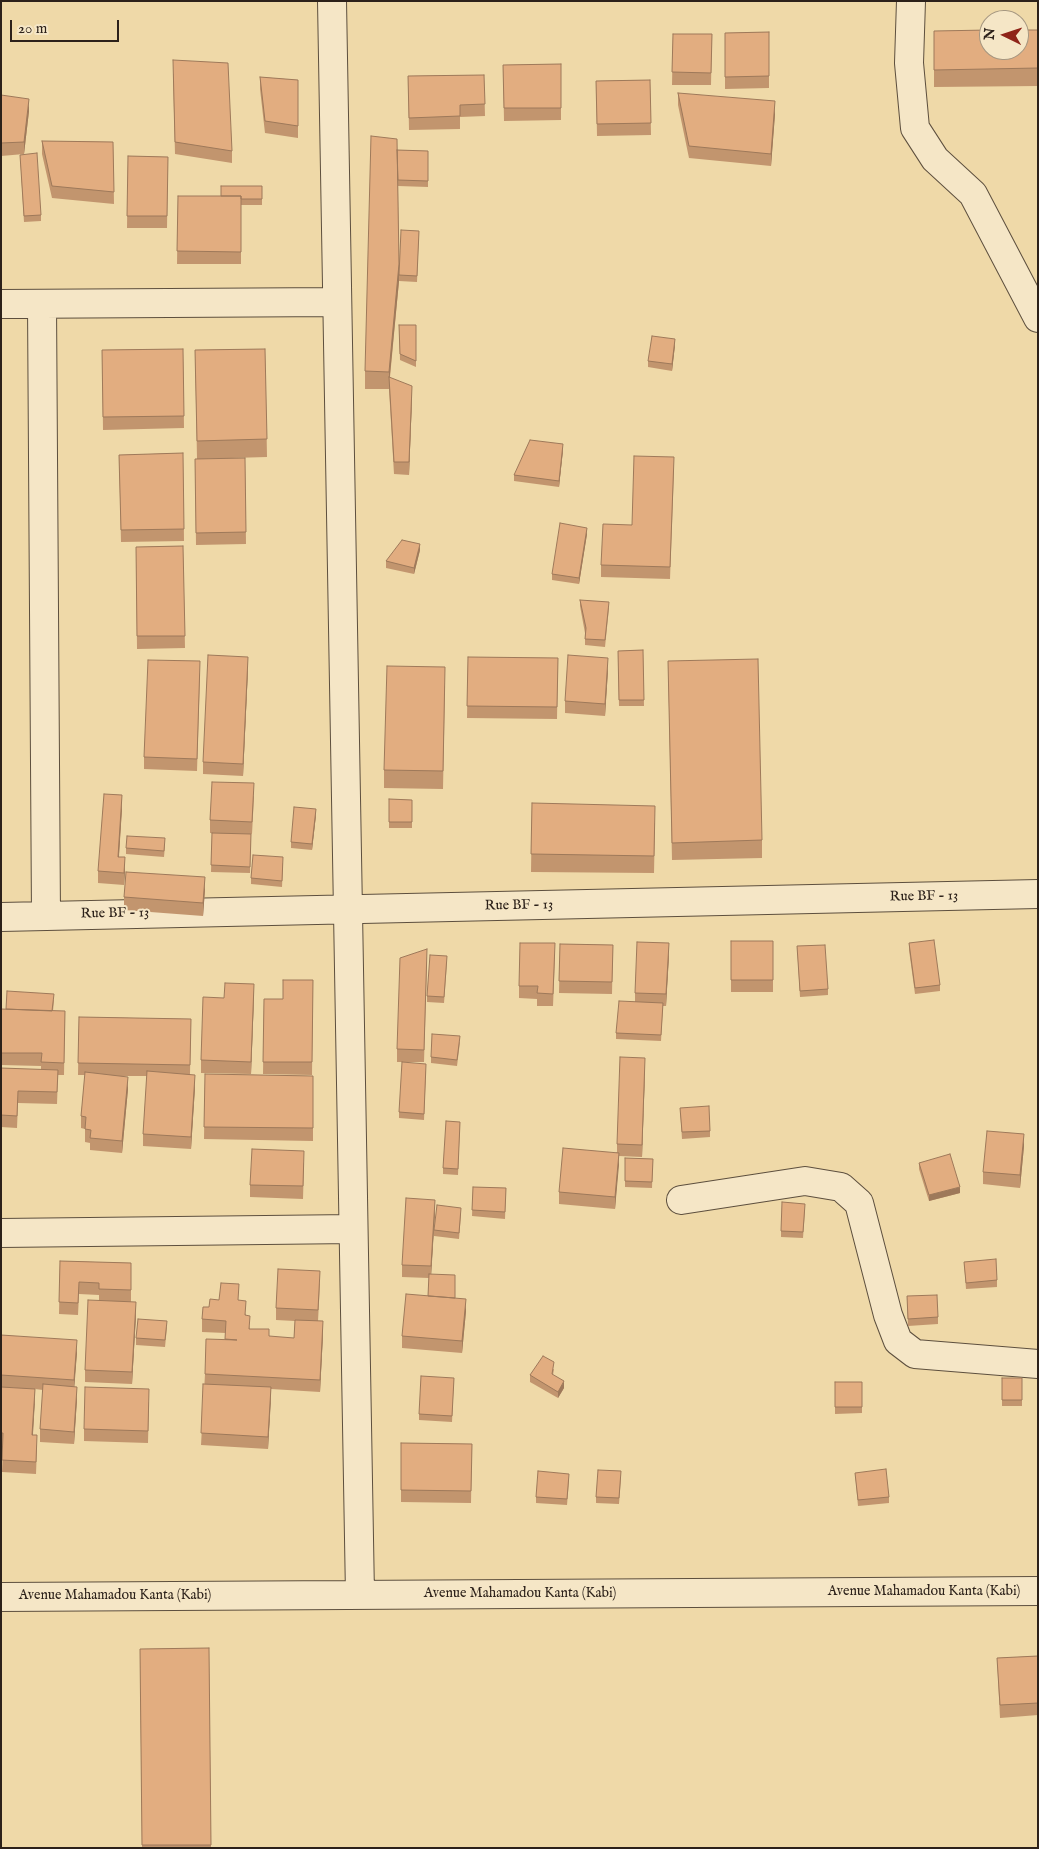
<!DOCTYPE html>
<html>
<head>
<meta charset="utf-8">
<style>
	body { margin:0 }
	#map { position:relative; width:1039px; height:1849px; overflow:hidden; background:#efd9a8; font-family:"IM FELL English",serif }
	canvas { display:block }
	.frame { position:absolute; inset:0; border:2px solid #2c211a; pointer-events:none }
	.north { position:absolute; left:979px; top:10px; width:50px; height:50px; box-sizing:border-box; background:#f5e6c6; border:1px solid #a59781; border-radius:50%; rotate:274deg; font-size:14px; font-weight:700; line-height:20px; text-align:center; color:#2c211a }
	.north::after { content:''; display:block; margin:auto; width:18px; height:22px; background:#8f2418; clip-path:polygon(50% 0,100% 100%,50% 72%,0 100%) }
	.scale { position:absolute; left:10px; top:20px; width:109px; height:22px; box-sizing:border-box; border:2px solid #2c211a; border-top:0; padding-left:6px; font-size:15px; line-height:18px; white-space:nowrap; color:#2c211a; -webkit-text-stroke:4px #f5e6c6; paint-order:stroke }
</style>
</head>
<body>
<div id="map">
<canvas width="1039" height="1849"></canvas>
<div class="frame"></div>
<div class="north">N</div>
<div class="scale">20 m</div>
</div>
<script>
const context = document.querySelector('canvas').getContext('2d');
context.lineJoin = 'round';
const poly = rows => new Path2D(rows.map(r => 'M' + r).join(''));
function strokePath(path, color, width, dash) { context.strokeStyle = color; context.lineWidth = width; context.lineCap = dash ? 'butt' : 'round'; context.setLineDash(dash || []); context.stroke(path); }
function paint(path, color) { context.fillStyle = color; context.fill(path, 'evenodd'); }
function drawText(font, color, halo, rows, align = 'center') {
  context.font = font + ' "IM FELL English",serif'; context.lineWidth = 4; context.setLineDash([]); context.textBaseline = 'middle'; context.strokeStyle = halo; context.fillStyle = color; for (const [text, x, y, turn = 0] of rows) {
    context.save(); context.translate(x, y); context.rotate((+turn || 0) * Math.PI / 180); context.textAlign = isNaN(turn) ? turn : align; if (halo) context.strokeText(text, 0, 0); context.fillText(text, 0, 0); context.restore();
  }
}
const minor = poly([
	[332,1,360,1595],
	[911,1,909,63,915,128,935,159,973,194,1038,318],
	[1,304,337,302],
	[42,304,46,916],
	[1,917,1038,894],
	[681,1200,805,1181,841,1187,859,1203,888,1315,898,1341,915,1354,1038,1364],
	[1,1233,353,1229],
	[1,1597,1038,1591]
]);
strokePath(minor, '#5d4f3e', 30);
strokePath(minor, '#f5e6c6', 28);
paint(poly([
	[1038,30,1038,86,934,87,934,31],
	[769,32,769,88,725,89,725,33],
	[673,34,712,34,711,85,672,85],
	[561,64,561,120,504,121,503,65],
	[173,73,232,151,232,163,175,154],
	[484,75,485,116,460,117,460,129,409,130,408,76],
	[260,77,298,80,298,138,265,133,260,89],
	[650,80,651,135,597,136,596,81],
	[678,93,775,114,771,166,689,158,678,105],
	[1,95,29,111,24,154,1,156],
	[42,141,113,142,114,204,52,198,42,154],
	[397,150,428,151,428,187,398,186,399,275,419,231,417,282,399,281,390,377,412,398,409,475,394,474,389,389,365,389,365,371],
	[20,155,41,215,41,221,24,222],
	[128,156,168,157,167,228,127,228],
	[262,186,262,205,241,205,241,264,177,264,178,196,221,196],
	[399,325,416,325,416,367,400,360],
	[675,345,672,371,648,367,648,361],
	[183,349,184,428,103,430,102,350],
	[265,349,267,457,197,459,195,350],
	[563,450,559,487,514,481,514,475],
	[183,453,184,541,121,542,119,455],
	[245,458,246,544,196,545,195,459],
	[674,469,670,579,601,577,601,565],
	[587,534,579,584,552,580,552,574],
	[183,546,185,648,137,649,136,547],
	[420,550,414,574,386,568,386,561],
	[580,600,609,608,605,647,585,645,585,633,580,606],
	[643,650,644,706,619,706,618,651],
	[468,657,558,658,557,719,467,718],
	[668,661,762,840,762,858,672,860],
	[248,669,243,776,203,774,203,762],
	[608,670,605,716,565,713,565,701],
	[200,673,197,771,144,769,144,757],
	[445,685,443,789,384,788,384,770],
	[254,796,252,834,210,833,210,820],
	[389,799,412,800,412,828,389,828],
	[532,803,655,823,654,873,531,872],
	[122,808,119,857,125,870,124,885,98,883,98,871],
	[316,815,312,850,291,848,291,842],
	[212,833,251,834,250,873,211,872],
	[165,845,164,857,126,854,126,848],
	[283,863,282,887,251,884,251,878],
	[205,889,203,916,124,910,124,897],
	[731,941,773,941,773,992,731,992],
	[909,943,940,985,940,991,915,994,909,950],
	[560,944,613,945,612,994,559,993],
	[797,946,828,989,828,995,800,997],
	[669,955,666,1006,663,1006,661,1041,616,1039,616,1033,635,1002,635,993],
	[555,956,553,1006,537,1006,537,999,519,998,519,986],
	[427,961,424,1062,397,1062,397,1049],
	[447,962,444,1003,427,1002,427,996],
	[313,980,312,1075,263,1074,264,999,283,999],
	[254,996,251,1074,201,1073,201,1060,224,998],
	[54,1000,53,1011,65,1011,64,1075,58,1075,57,1104,18,1103,17,1128,1,1127,1,1068,41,1070,41,1066,1,1065,1,1009,6,1009],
	[79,1017,191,1019,190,1074,195,1087,191,1149,143,1146,143,1134,147,1076,123,1076,128,1089,122,1153,90,1150,90,1143,85,1142,85,1129,81,1128,81,1116,85,1075,78,1075],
	[460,1042,457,1066,431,1063,431,1057],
	[426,1070,424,1120,399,1118,399,1112],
	[645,1070,642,1157,619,1156,615,1209,559,1204,559,1192,617,1152,617,1144],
	[205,1074,313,1076,313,1141,204,1139],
	[680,1108,710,1131,710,1137,682,1139],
	[460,1122,458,1175,443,1174,443,1168],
	[1024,1146,1020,1188,983,1184,983,1172],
	[625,1158,653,1159,652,1188,625,1187],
	[304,1163,303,1199,250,1197,250,1185],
	[919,1163,960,1193,929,1201,919,1169],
	[473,1187,506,1188,505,1219,472,1216],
	[805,1210,803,1238,781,1237,781,1231],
	[435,1212,431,1274,455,1298,466,1311,462,1353,402,1348,402,1336,428,1296,429,1278,402,1277,402,1265],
	[461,1214,459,1239,434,1236,434,1230],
	[60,1261,131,1263,131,1302,136,1315,132,1384,85,1382,85,1370,99,1301,99,1295,79,1294,78,1315,59,1314],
	[964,1262,997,1280,997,1287,966,1289],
	[320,1283,318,1321,323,1334,320,1392,271,1389,268,1449,201,1445,205,1374,225,1340,226,1333,202,1332,202,1319,209,1307,219,1300,239,1300,246,1315,250,1329,269,1337,294,1338,295,1321,276,1320,276,1308],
	[907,1296,938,1317,938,1324,908,1326],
	[167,1327,165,1347,136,1345,136,1338],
	[1,1335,77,1352,74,1386,77,1399,74,1444,40,1442,40,1429,43,1390,35,1389,33,1435,37,1447,36,1474,2,1472,3,1445,1,1445],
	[554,1369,553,1375,564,1388,558,1398,530,1382,530,1375],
	[454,1378,452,1422,419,1420,419,1414],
	[1002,1378,1022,1378,1022,1406,1002,1406],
	[835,1382,862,1382,862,1413,835,1414],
	[149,1402,148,1443,84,1441,84,1429],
	[401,1443,472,1444,471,1503,401,1502],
	[855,1473,889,1497,889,1503,858,1506],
	[621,1477,619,1504,596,1503,596,1497],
	[569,1480,567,1505,536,1503,536,1497],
	[209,1648,211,1848,142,1848,140,1649],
	[1038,1656,1038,1715,1000,1718,997,1658]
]), '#c2956e');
paint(poly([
	[29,99,29,111,24,154,24,142],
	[775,101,775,114,771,166,771,154],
	[399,264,399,281,389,384,389,372],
	[675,339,675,345,672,371,672,364],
	[412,386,412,398,409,475,409,462],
	[563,444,563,450,559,487,559,481],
	[587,528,587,534,579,584,579,578],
	[420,544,420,550,414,574,414,568],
	[248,657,248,669,243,776,243,764],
	[608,658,608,670,605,716,605,704],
	[122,795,122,808,118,869,118,857],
	[316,809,316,815,312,850,312,844],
	[125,857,125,870,124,885,124,873],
	[205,877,205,889,203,916,203,903],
	[669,943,669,955,666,1006,666,994],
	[254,984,254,996,251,1074,251,1062],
	[645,1058,645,1070,642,1157,642,1145],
	[195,1075,195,1087,191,1149,191,1137],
	[128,1077,128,1089,122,1153,122,1141],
	[1024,1134,1024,1146,1020,1188,1020,1175],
	[619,1153,619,1165,615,1209,615,1197],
	[960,1187,960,1193,929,1201,929,1195],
	[435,1200,435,1212,431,1278,431,1266],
	[466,1299,466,1311,462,1353,462,1341],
	[136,1302,136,1315,132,1384,132,1372],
	[323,1321,323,1334,320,1392,320,1380],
	[77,1340,77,1352,74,1392,74,1380],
	[564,1381,564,1388,558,1398,558,1392],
	[77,1387,77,1399,74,1444,74,1432],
	[271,1387,271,1399,268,1449,268,1437],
	[35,1389,35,1401,32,1447,32,1435]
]), '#9e795a');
const building = poly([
	[989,30,989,50,1019,50,1019,30,1038,30,1038,68,934,70,934,31,989,30],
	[769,32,769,76,725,77,725,33,769,32],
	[673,34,712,34,711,73,672,72,673,34],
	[173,60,228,63,232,151,175,142,173,60],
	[561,64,561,108,504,108,503,65,561,64],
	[484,75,485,104,460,105,460,116,409,118,408,76,484,75],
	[260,77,298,80,298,126,265,121,260,77],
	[650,80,651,123,597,124,596,81,650,80],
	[678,93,775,101,771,154,689,146,678,93],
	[1,95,29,99,24,142,1,143,1,95],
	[371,136,397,139,399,264,389,372,365,371,371,136],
	[42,141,113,142,114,192,52,186,42,141],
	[397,150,428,151,428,181,398,180,397,150],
	[37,153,41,215,24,216,20,155,37,153],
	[128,156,168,157,167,216,127,216,128,156],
	[221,186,262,186,262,199,241,199,241,196,221,196,221,186],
	[178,196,241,196,241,252,177,251,178,196],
	[401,230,419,231,417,276,399,275,401,230],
	[399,325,416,325,416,361,400,354,399,325],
	[652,336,675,339,672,364,648,361,652,336],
	[183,349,184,416,103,417,102,350,183,349],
	[265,349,267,439,197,441,195,350,265,349],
	[389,377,412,386,409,462,394,462,389,377],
	[530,440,563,444,559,481,514,475,530,440],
	[183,453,184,529,121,530,119,455,183,453],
	[634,456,674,457,670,567,601,565,603,524,632,525,634,456],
	[245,458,246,532,196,533,195,459,245,458],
	[560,523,587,528,579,578,552,574,560,523],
	[402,540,420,544,414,568,386,561,402,540],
	[183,546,185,636,137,636,136,547,183,546],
	[580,600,609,602,605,640,585,639,586,628,580,600],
	[643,650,644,700,619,700,618,651,643,650],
	[208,655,248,657,243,764,203,762,208,655],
	[568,655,608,658,605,704,565,701,568,655],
	[468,657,558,658,557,707,467,706,468,657],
	[758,659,762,840,672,843,668,661,758,659],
	[148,660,200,661,197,759,144,757,148,660],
	[387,666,445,667,443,771,384,770,387,666],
	[212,782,254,783,252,822,210,820,212,782],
	[104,794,122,795,118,857,125,857,124,873,98,871,104,794],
	[389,799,412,800,412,822,389,822,389,799],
	[532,803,655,806,654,856,531,854,532,803],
	[294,807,316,809,312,844,291,842,294,807],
	[212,833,251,834,250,867,211,865,212,833],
	[127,836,165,838,164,851,126,848,127,836],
	[253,855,283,857,282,881,251,878,253,855],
	[126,872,205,877,203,903,124,897,126,872],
	[934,940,940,985,915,988,909,943,934,940],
	[731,941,773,941,773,980,731,980,731,941],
	[637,942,669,943,666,994,635,993,637,942],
	[520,943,555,943,553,994,537,993,538,986,519,986,520,943],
	[560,944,613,945,612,982,559,981,560,944],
	[825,945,828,989,800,991,797,946,825,945],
	[427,949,424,1050,397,1049,400,958,427,949],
	[430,955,447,956,444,997,427,996,430,955],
	[283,980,313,980,312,1062,263,1062,264,999,283,999,283,980],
	[225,983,254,984,251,1062,201,1060,203,997,224,998,225,983],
	[7,991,54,994,52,1011,6,1009,7,991],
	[619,1001,663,1003,661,1035,616,1033,619,1001],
	[1,1009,65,1011,64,1063,41,1062,42,1053,1,1053,1,1009],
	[79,1017,191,1019,190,1065,78,1063,79,1017],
	[432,1034,460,1036,457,1060,431,1057,432,1034],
	[620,1057,645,1058,642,1145,617,1144,620,1057],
	[402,1062,426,1064,424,1114,399,1112,402,1062],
	[1,1068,58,1070,57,1092,18,1091,17,1116,1,1115,1,1068],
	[147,1071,195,1075,191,1137,143,1134,147,1071],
	[85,1072,128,1077,122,1141,90,1138,91,1130,85,1129,86,1117,81,1116,85,1072],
	[205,1074,313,1076,313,1128,204,1127,205,1074],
	[709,1106,710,1131,682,1132,680,1108,709,1106],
	[446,1121,460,1122,458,1169,443,1168,446,1121],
	[987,1131,1024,1134,1020,1175,983,1172,987,1131],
	[563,1148,619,1153,615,1197,559,1192,563,1148],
	[252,1149,304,1151,303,1186,250,1185,252,1149],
	[950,1154,960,1187,929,1195,919,1163,950,1154],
	[625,1158,653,1159,652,1182,625,1181,625,1158],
	[473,1187,506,1188,505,1212,472,1210,473,1187],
	[406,1198,435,1200,431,1266,402,1265,406,1198],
	[782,1202,805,1204,803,1232,781,1231,782,1202],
	[437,1205,461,1208,459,1233,434,1230,437,1205],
	[996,1259,997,1280,966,1283,964,1262,996,1259],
	[60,1261,131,1263,131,1290,99,1289,99,1283,79,1282,78,1303,59,1302,60,1261],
	[278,1269,320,1271,318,1310,276,1308,278,1269],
	[429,1274,455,1275,455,1298,428,1296,429,1274],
	[221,1283,239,1284,238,1300,246,1301,245,1315,250,1316,249,1329,269,1329,269,1336,294,1338,295,1320,323,1321,320,1380,205,1374,206,1339,237,1340,225,1339,226,1321,202,1319,203,1307,209,1307,210,1299,219,1300,221,1283],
	[406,1294,466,1299,462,1341,402,1336,406,1294],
	[937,1295,938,1317,908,1319,907,1296,937,1295],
	[88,1300,136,1302,132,1372,85,1370,88,1300],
	[138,1319,167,1321,165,1340,136,1338,138,1319],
	[1,1335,77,1340,74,1380,1,1375,1,1335],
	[543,1356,554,1362,552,1374,564,1381,558,1392,530,1375,543,1356],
	[421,1376,454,1378,452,1416,419,1414,421,1376],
	[1002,1378,1022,1378,1022,1400,1002,1400,1002,1378],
	[835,1382,862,1382,862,1407,835,1407,835,1382],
	[43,1384,77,1387,74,1432,40,1429,43,1384],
	[203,1384,271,1387,268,1437,201,1433,203,1384],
	[1,1387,35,1389,32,1435,37,1435,36,1462,2,1460,3,1433,1,1433,1,1387],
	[85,1387,149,1389,148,1431,84,1429,85,1387],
	[401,1443,472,1444,471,1491,401,1490,401,1443],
	[886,1469,889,1497,858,1500,855,1473,886,1469],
	[598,1470,621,1471,619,1498,596,1497,598,1470],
	[538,1471,569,1474,567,1499,536,1497,538,1471],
	[209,1648,211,1845,142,1845,140,1649,209,1648],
	[1038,1656,1038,1703,1000,1705,997,1658,1038,1656]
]);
paint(building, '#e2ad80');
strokePath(building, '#9e795a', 1);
drawText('14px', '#2c211a', '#f5e6c6', [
	["Rue BF - 13",924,897,-1],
	["Rue BF - 13",519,906,-1],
	["Rue BF - 13",115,914,-1],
	["Avenue Mahamadou Kanta (Kabi)",924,1592],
	["Avenue Mahamadou Kanta (Kabi)",520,1594],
	["Avenue Mahamadou Kanta (Kabi)",115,1596]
]);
</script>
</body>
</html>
